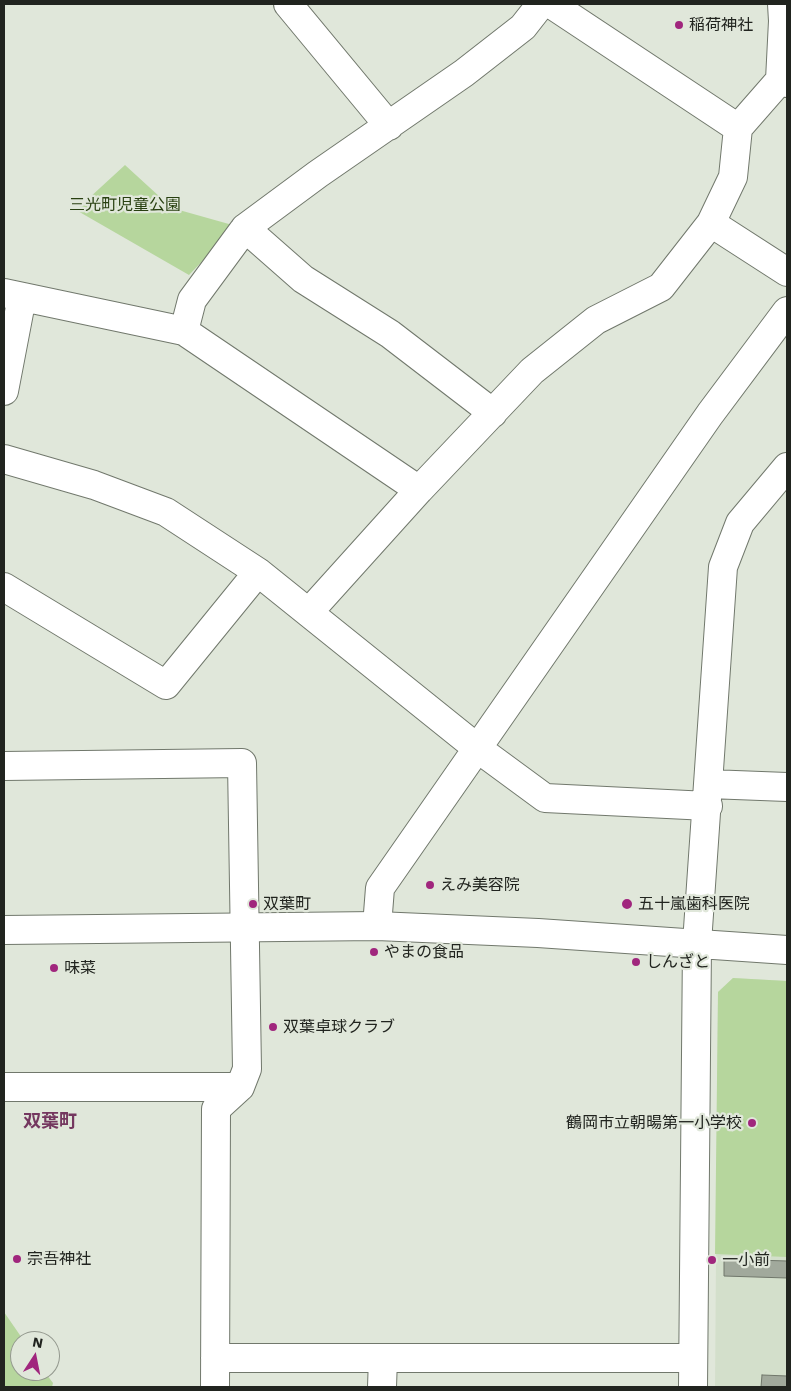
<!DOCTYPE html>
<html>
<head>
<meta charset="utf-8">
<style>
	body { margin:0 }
	#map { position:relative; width:791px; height:1391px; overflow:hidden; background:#e0e7da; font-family:"Work Sans",sans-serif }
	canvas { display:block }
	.frame { position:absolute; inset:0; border:5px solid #21241f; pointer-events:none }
	.north { position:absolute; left:10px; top:1331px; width:50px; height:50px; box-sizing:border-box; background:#e0e7da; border:1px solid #94998f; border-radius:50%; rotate:11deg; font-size:14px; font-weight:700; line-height:20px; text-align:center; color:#21241f }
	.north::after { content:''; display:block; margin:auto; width:18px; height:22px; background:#a0267d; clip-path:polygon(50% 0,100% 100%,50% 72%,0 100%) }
</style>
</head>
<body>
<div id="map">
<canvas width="791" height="1391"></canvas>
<div class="frame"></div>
<div class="north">N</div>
</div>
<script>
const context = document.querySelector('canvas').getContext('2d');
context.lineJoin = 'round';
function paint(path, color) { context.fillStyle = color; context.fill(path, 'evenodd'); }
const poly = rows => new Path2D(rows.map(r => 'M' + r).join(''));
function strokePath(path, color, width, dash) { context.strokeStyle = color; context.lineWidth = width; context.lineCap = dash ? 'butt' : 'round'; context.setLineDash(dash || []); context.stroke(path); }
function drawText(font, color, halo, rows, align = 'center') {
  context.font = font + ' "Work Sans","Noto Sans JP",sans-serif'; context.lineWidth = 4.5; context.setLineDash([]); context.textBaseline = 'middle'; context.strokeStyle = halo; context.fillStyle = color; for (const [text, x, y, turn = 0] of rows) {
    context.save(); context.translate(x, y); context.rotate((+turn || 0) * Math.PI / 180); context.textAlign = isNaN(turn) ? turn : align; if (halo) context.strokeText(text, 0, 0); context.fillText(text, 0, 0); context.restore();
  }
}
paint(poly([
	[733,978,787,981,787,1387,715,1387,718,992]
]), '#d3dfcb');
paint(poly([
	[125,165,172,208,236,226,189,275,76,210],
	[733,978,787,981,787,1257,715,1254,718,992],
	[4,1312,24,1341,20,1341,20,1371,44,1371,53,1383,52,1387,4,1387]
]), '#b6d69d');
const building = poly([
	[724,1259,787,1261,787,1278,724,1276,724,1259],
	[762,1375,787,1376,787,1387,761,1387,762,1375]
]);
paint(building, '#a1a99c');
strokePath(building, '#70776b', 1);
const street = poly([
	[288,4,389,126],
	[551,4,738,128],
	[780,80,783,21,782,4],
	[711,223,787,272],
	[245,228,303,279,390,334,493,413],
	[4,293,184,331,419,490],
	[184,331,192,300,245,228,318,174,464,73,523,27,541,4],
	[4,391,22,297],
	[4,459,94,485,166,512,258,572,477,748,545,798,708,806],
	[4,587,166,685,258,572],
	[309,612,419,490,532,371,596,320,661,287,711,223,733,177,738,128,780,80,787,83],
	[4,766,242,763,247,1069,240,1087,216,1109,215,1387],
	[709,784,787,787],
	[377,926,380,888,710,414,787,311],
	[697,943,723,567,740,523,787,467],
	[4,1087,240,1087],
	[215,1358,693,1358],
	[382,1387,383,1358]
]);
const secondary = poly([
	[4,930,377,926,538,933,787,950],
	[693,1387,697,943]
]);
strokePath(street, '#71786c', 30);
strokePath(secondary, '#71786c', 30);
strokePath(street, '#fff', 28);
strokePath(secondary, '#fff', 28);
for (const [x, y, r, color] of [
	[679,25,5,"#a0267d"],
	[430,885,5,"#a0267d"],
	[253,904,5,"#a0267d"],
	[627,904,6,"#a0267d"],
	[374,952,5,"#a0267d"],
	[636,962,5,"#a0267d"],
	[54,968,5,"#a0267d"],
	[273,1027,5,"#a0267d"],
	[752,1123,5,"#a0267d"],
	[17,1259,5,"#a0267d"],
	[712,1260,5,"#a0267d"]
]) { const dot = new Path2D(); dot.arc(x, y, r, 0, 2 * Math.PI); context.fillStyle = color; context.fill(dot); strokePath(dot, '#e0e7da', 2); }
drawText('16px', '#21241f', '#e0e7da', [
	["稲荷神社",689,25],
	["えみ美容院",440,885],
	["双葉町",263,904],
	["五十嵐歯科医院",638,904],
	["やまの食品",384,952],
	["しんざと",646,962],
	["味菜",64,968],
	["双葉卓球クラブ",283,1027],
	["鶴岡市立朝暘第一小学校",742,1123,"right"],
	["宗吾神社",27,1259],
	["一小前",722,1260]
], 'left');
drawText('16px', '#284010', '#e0e7da', [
	["三光町児童公園",125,205]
]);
drawText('bold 18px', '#74375f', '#e0e7da', [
	["双葉町",50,1122]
]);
</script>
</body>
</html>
